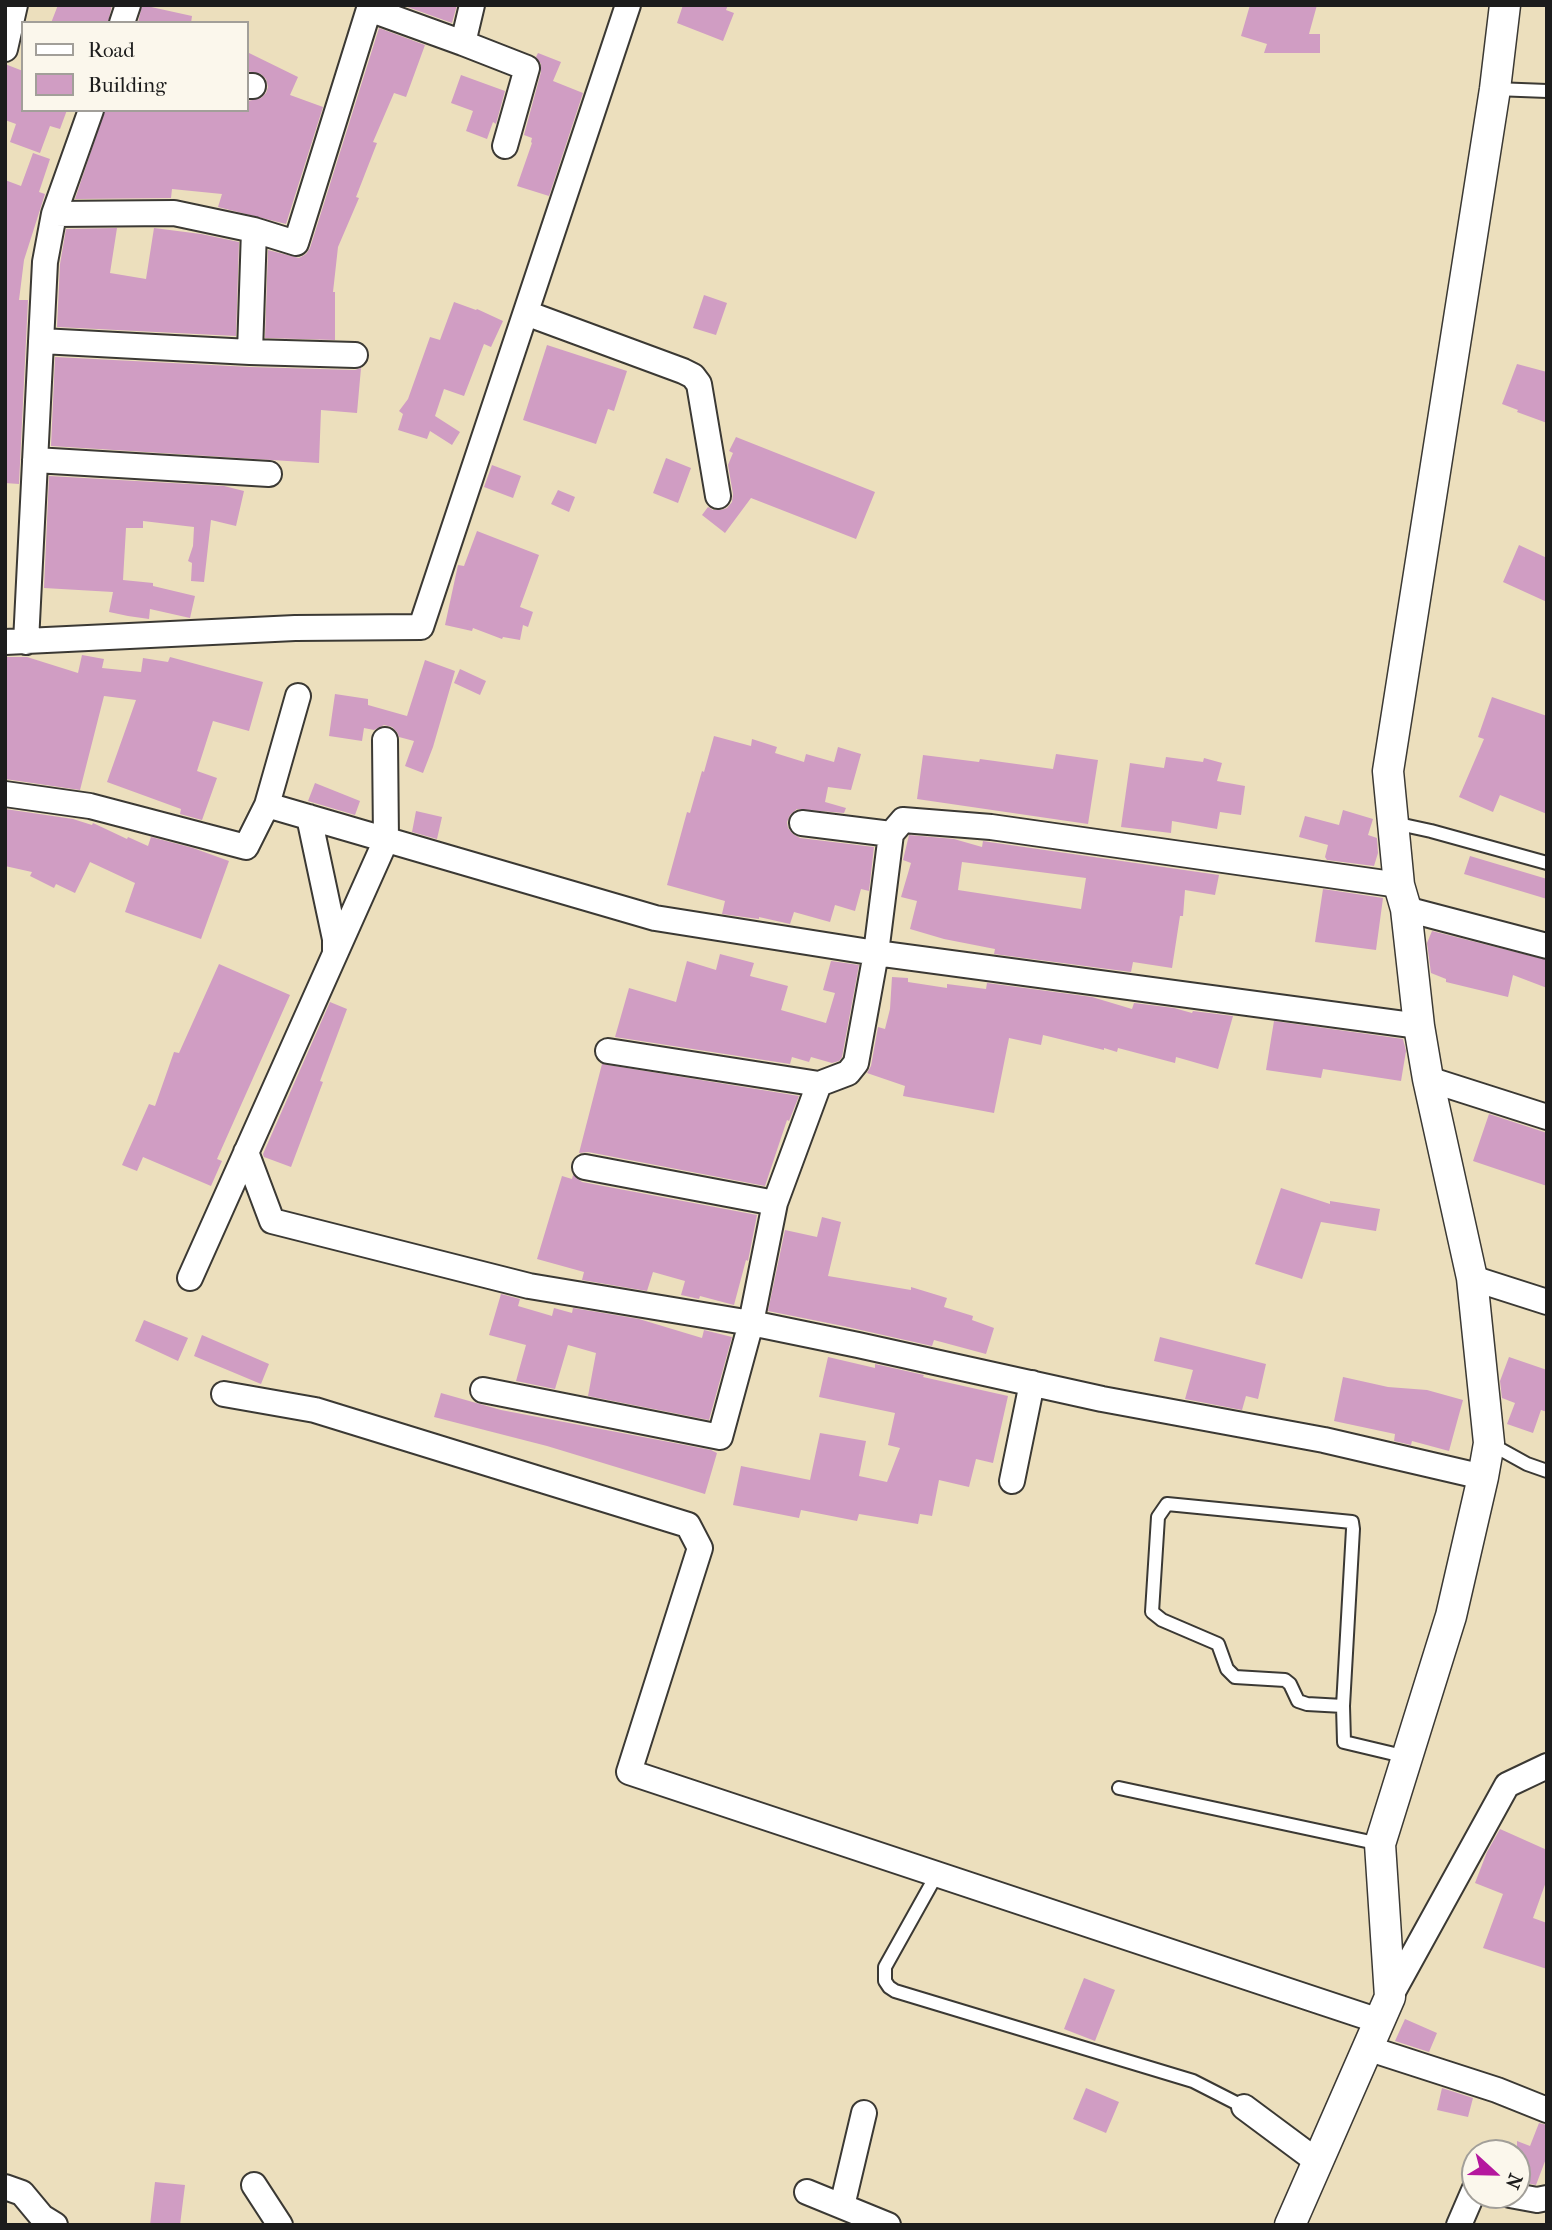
<!DOCTYPE html>
<html>
<head>
<meta charset="utf-8">
<style>
	body { margin:0 }
	#map { position:relative; width:1552px; height:2230px; overflow:hidden; background:#ecdfbd; font-family:"IM FELL French Canon",serif }
	canvas { display:block }
	.frame { position:absolute; inset:0; border:7px solid #1c1c1c; pointer-events:none }
	.legend { position:absolute; left:21px; top:21px; width:228px; height:91px; box-sizing:border-box; background:#fbf7ec; border:2px solid #a29f99; margin:0; padding:9px 12px; list-style:none; font-size:21px; color:#1c1c1c }
	.legend li { display:flex; align-items:center; gap:14px; height:35px }
	.legend b { width:35px; border:2px solid #a29f99 }
	.north { position:absolute; left:1461px; top:2139px; width:70px; height:70px; box-sizing:border-box; background:#fbf7ec; border:2px solid #a29f99; border-radius:50%; rotate:112deg; font-size:19px; font-weight:700; line-height:28px; text-align:center; color:#1c1c1c }
	.north::after { content:''; display:block; margin:auto; width:24px; height:32px; background:#b5179e; clip-path:polygon(50% 0,100% 100%,50% 72%,0 100%) }
</style>
</head>
<body>
<div id="map">
<canvas width="1552" height="2230"></canvas>
<div class="frame"></div>
<ul class="legend">
<li><b style="height:9px;background:#fff"></b>Road</li>
<li><b style="height:19px;background:#d09dc3"></b>Building</li>
</ul>
<div class="north">N</div>
</div>
<script>
const context = document.querySelector('canvas').getContext('2d');
context.lineJoin = 'round';
function paint(path, color) { context.fillStyle = color; context.fill(path, 'evenodd'); }
const poly = rows => new Path2D(rows.map(r => 'M' + r).join(''));
function strokePath(path, color, width, dash) { context.strokeStyle = color; context.lineWidth = width; context.lineCap = dash ? 'butt' : 'round'; context.setLineDash(dash || []); context.stroke(path); }
paint(poly([
	[58,5,112,5,108,23,51,23],
	[142,5,192,16,191,23,138,23],
	[402,5,457,5,452,23],
	[683,5,728,5,726,10,734,13,723,41,677,23],
	[1250,5,1317,5,1309,34,1320,34,1320,53,1264,53,1267,44,1241,36],
	[379,28,425,45,406,97,394,93,373,142,377,143,356,197,359,198,338,247,333,292,335,292,335,340,265,338,268,250,299,258,306,254,310,248],
	[247,52,298,77,290,95,323,107,286,224,218,207,222,194,172,189,171,198,75,199,105,110,247,110,248,101,261,98,266,93,268,87,266,79,261,74,247,71],
	[538,53,561,62,553,81,583,93,549,196,517,186,532,143,531,142,532,138,524,135,541,72,541,64,536,57],
	[5,64,23,71,23,110,67,110,60,129,50,126,40,153,10,142,16,124,5,120],
	[461,75,505,91,496,124,493,122,487,139,466,131,473,111,451,103],
	[33,153,50,159,39,192,45,194,24,260,19,300,28,300,19,484,5,483,7,324,5,324,5,180,21,186],
	[117,228,110,273,146,279,154,228,201,234,239,242,236,336,57,327,60,264,66,229],
	[704,295,727,303,716,335,693,328],
	[454,302,476,310,477,309,503,321,491,347,484,344,464,396,444,389,435,416,460,432,452,445,430,431,427,439,398,430,403,414,399,411,408,399,430,337,440,340],
	[547,345,627,371,614,411,608,409,596,444,523,420],
	[55,357,250,367,355,370,361,368,357,413,321,410,319,463,51,446],
	[1517,364,1547,372,1547,423,1517,412,1518,410,1502,404],
	[736,437,875,492,856,539,751,498,725,533,702,515,708,507,713,510,721,510,727,508,732,502,733,494,728,465,733,453,729,451],
	[666,458,691,468,678,503,653,493],
	[492,465,521,476,513,498,484,487],
	[49,476,224,486,244,491,236,526,211,520,204,582,191,581,192,563,188,561,193,546,194,527,143,521,143,528,126,528,123,580,153,583,153,586,195,596,190,618,150,609,149,619,128,616,109,612,113,592,44,588],
	[558,490,575,497,569,512,551,504],
	[477,531,539,555,520,607,533,612,528,627,523,625,520,640,503,637,502,639,473,628,472,631,445,625,458,565,464,566],
	[1519,545,1547,558,1547,602,1503,582],
	[82,655,104,659,102,668,141,672,143,658,168,662,170,657,263,682,249,731,213,721,197,771,217,778,202,820,180,814,181,809,107,782,136,700,104,696,80,790,5,779,5,657,27,657,78,673],
	[425,660,455,671,433,747,423,773,405,766,414,741,399,737,397,732,392,727,384,725,374,730,364,728,362,741,329,736,335,694,368,699,368,705,407,716],
	[460,669,486,681,480,695,454,683],
	[1492,697,1547,716,1547,814,1500,795,1493,812,1459,797,1484,739,1478,737],
	[714,736,751,746,752,739,777,747,775,753,804,762,806,754,834,762,838,747,861,754,851,790,828,787,825,802,846,808,844,813,797,809,790,815,787,822,788,828,793,834,800,838,874,847,869,891,861,889,855,911,835,905,830,922,794,912,790,924,759,917,759,919,722,914,725,901,667,885,687,812,690,813,702,771,704,772],
	[1056,754,1098,760,1088,824,917,799,923,755,979,762,980,759,1053,769],
	[1166,757,1203,762,1204,758,1222,763,1217,781,1245,786,1241,815,1220,812,1217,829,1172,821,1171,833,1121,827,1130,763,1164,768],
	[315,783,360,801,355,815,308,801],
	[5,809,73,819,92,825,93,823,127,839,128,837,148,846,151,837,193,848,229,861,201,939,125,912,135,883,90,862,75,893,56,884,54,888,30,876,32,872,5,866],
	[1343,810,1373,819,1368,835,1377,838,1378,853,1374,866,1327,860,1325,857,1328,845,1299,837,1305,816,1339,825],
	[416,811,442,817,437,839,412,832],
	[909,835,954,839,982,847,983,841,989,842,1219,875,1215,895,1185,890,1183,916,1180,916,1172,968,1133,962,1131,972,994,954,995,949,944,939,910,929,917,901,901,897,911,863,903,860],
	[962,862,1086,878,1081,909,958,890],
	[1470,856,1547,879,1547,899,1464,874],
	[1323,889,1383,898,1376,950,1315,942],
	[1432,931,1547,960,1547,988,1513,975,1508,997,1446,982,1446,979,1431,973,1427,943],
	[720,954,754,963,750,976,788,986,781,1010,826,1023,835,993,823,990,831,961,859,965,842,1057,839,1061,832,1063,811,1057,809,1062,792,1057,790,1064,615,1037,629,988,676,1002,687,961,716,970],
	[219,964,290,995,217,1159,222,1161,211,1186,143,1157,137,1171,122,1165,149,1104,155,1106,174,1052,179,1053],
	[892,977,908,978,908,982,947,988,947,984,986,989,987,983,1092,997,1132,1009,1134,1003,1174,1008,1192,1013,1193,1011,1233,1016,1218,1069,1176,1057,1175,1063,1118,1048,1117,1052,1104,1048,1104,1050,1043,1035,1041,1045,1009,1038,994,1113,903,1096,905,1086,867,1073,871,1066,878,1027,885,1029,890,1009],
	[330,1002,347,1009,320,1081,323,1082,291,1167,264,1157,263,1154],
	[1274,1021,1403,1039,1406,1051,1401,1081,1323,1069,1321,1078,1266,1070],
	[602,1064,799,1096,789,1121,787,1120,765,1186,588,1152,579,1153],
	[1489,1114,1547,1133,1547,1186,1473,1161],
	[573,1175,582,1182,757,1215,748,1261,746,1260,734,1305,700,1296,699,1299,681,1295,685,1281,653,1272,647,1291,582,1280,584,1272,537,1259,562,1176,572,1179],
	[1281,1188,1330,1204,1330,1201,1380,1209,1376,1231,1321,1222,1302,1279,1255,1264],
	[822,1217,841,1222,828,1276,911,1290,911,1287,947,1298,944,1307,973,1316,972,1320,994,1328,986,1354,934,1340,932,1346,843,1326,768,1311,785,1230,817,1237],
	[501,1294,520,1299,518,1306,552,1316,554,1308,572,1313,573,1308,639,1319,702,1338,704,1330,732,1337,709,1420,588,1396,596,1353,568,1345,555,1389,516,1381,526,1345,489,1335],
	[144,1320,188,1338,178,1361,135,1341],
	[202,1335,269,1364,261,1384,194,1356],
	[1160,1337,1266,1364,1258,1399,1246,1396,1242,1410,1185,1399,1193,1370,1154,1361],
	[828,1357,875,1368,875,1364,924,1375,923,1377,1008,1396,993,1463,976,1459,969,1487,939,1480,932,1516,920,1514,918,1524,859,1514,857,1521,801,1510,799,1518,733,1505,741,1466,810,1480,820,1433,866,1441,859,1476,887,1482,900,1448,888,1445,895,1413,819,1397],
	[1509,1357,1547,1370,1547,1412,1541,1410,1533,1433,1507,1424,1515,1403,1502,1398,1500,1381],
	[1343,1377,1388,1387,1427,1390,1463,1400,1449,1451,1412,1441,1411,1445,1394,1441,1395,1434,1334,1421],
	[441,1393,501,1410,711,1450,717,1453,705,1494,547,1446,434,1417],
	[1500,1829,1547,1850,1547,1879,1533,1918,1547,1923,1547,1969,1483,1948,1503,1894,1475,1883,1487,1852],
	[1084,1978,1115,1990,1095,2041,1064,2029],
	[1405,2019,1437,2033,1429,2052,1395,2041],
	[1086,2088,1119,2102,1106,2133,1073,2119],
	[1442,2088,1473,2098,1468,2117,1437,2110],
	[1539,2123,1547,2125,1547,2156,1536,2185,1517,2181,1517,2141,1530,2146],
	[155,2182,185,2185,180,2225,150,2225]
]), '#d09dc3');
const service = poly([
	[1495,89,1547,91],
	[1394,823,1431,831,1547,863],
	[1489,1443,1527,1464,1547,1471],
	[1343,1706,1353,1529,1352,1522,1167,1504,1158,1517,1152,1612,1162,1620,1218,1644,1227,1669,1235,1677,1285,1680,1290,1684,1298,1701,1307,1704,1343,1706,1344,1742,1407,1757],
	[1119,1788,1380,1844],
	[937,1874,885,1967,885,1981,889,1987,895,1991,1193,2081,1244,2107]
]);
const minor = poly([
	[122,23,128,5],
	[463,43,527,68,505,146],
	[5,49,15,5],
	[247,86,253,86],
	[54,214,91,110],
	[526,313,683,371,693,376,699,384,718,496],
	[41,341,250,352,254,230],
	[250,352,355,355],
	[35,460,269,474],
	[5,642,295,628,421,627,628,5],
	[26,642,45,262,54,214,174,213,254,230,296,243,369,9,463,43,472,5],
	[5,794,90,806,246,847,267,805,655,918,876,953,1419,1026],
	[267,805,298,696],
	[309,817,335,939,335,953],
	[802,823,891,834],
	[1406,909,1547,946],
	[608,1051,819,1084,848,1073,856,1063,876,953,891,834,903,820,991,827,1399,885],
	[1428,1079,1547,1117],
	[246,1152,272,1221,529,1286,751,1323,720,1437,483,1390],
	[585,1167,775,1203,751,1323,858,1345,1102,1399,1324,1440,1483,1477],
	[775,1203,819,1084],
	[190,1278,386,840,385,740],
	[1472,1278,1547,1302],
	[224,1394,315,1410,688,1525,700,1548,629,1772,1379,2021],
	[1012,1481,1032,1383],
	[1390,1997,1507,1785,1547,1766],
	[1367,2048,1497,2090,1547,2110],
	[1244,2107,1318,2162],
	[254,2185,280,2225],
	[5,2187,22,2193,42,2217,55,2225],
	[807,2192,888,2225],
	[1510,2195,1537,2200,1547,2198],
	[842,2206,864,2113],
	[1459,2225,1475,2188]
]);
const tertiary = poly([
	[1290,2225,1390,1997,1380,1844,1451,1616,1483,1477,1489,1443,1472,1278,1428,1079,1419,1026,1406,909,1399,885,1388,771,1495,89,1505,5]
]);
strokePath(service, '#3b3934', 16);
strokePath(minor, '#3b3934', 28);
strokePath(tertiary, '#3b3934', 33);
strokePath(service, '#fff', 12);
strokePath(minor, '#fff', 24);
strokePath(tertiary, '#fff', 30);
</script>
</body>
</html>
